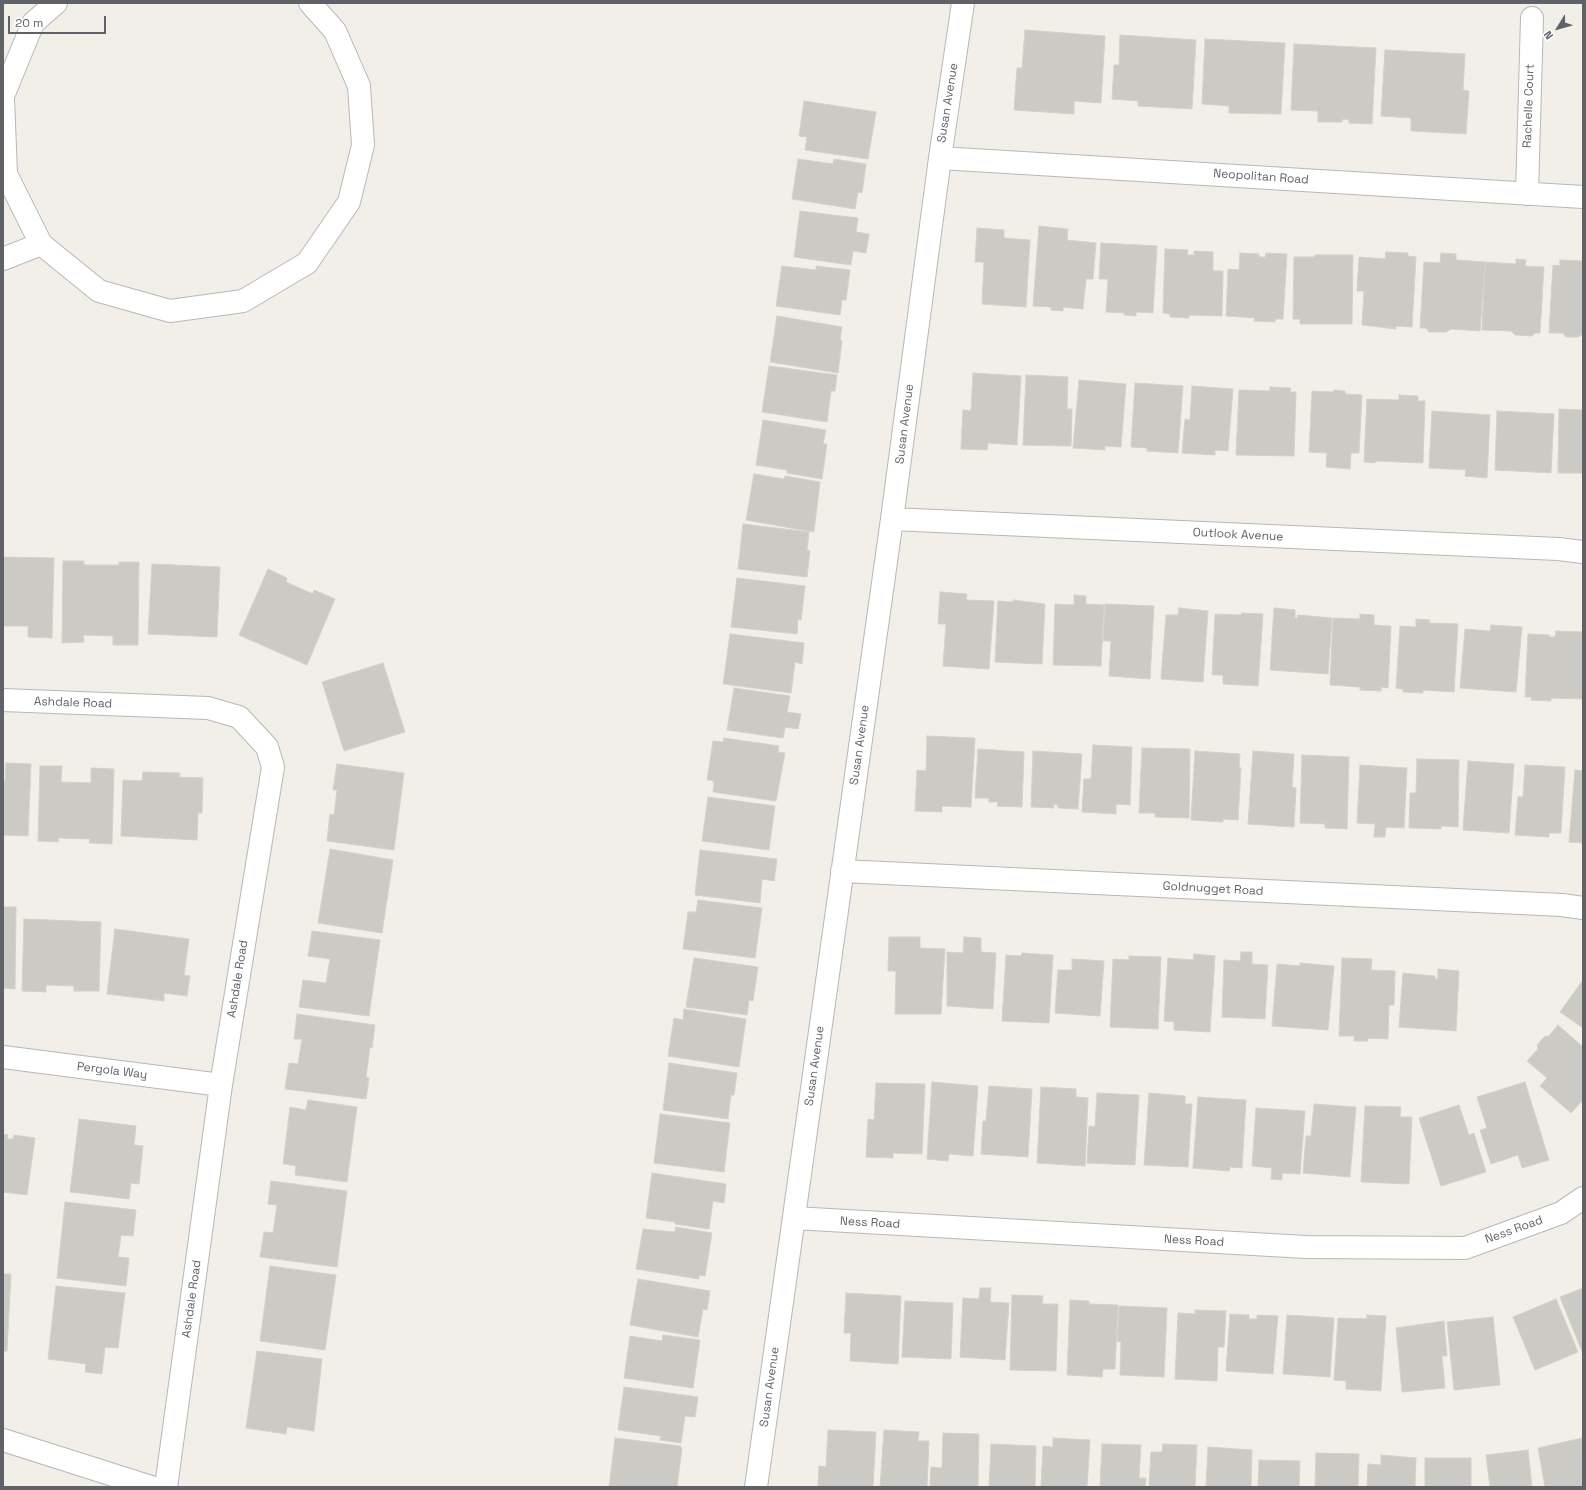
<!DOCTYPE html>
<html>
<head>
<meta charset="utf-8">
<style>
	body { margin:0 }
	#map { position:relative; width:1586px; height:1490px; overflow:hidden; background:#f1efe8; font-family:"Space Grotesk",sans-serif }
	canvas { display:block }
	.frame { position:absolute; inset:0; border:4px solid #5f6368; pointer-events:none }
	.north { position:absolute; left:1538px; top:8px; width:40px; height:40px; -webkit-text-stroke:3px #fff; paint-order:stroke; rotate:233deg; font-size:11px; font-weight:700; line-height:16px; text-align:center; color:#5f6368 }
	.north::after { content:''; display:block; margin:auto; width:14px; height:18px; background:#5f6368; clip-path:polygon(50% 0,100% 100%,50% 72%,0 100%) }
	.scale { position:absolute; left:8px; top:16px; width:98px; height:18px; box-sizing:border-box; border:2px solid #5f6368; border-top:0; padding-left:5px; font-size:12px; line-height:14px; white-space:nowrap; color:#5f6368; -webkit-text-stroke:3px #fff; paint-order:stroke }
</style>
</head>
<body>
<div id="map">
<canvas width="1586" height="1490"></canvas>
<div class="frame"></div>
<div class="north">N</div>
<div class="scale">20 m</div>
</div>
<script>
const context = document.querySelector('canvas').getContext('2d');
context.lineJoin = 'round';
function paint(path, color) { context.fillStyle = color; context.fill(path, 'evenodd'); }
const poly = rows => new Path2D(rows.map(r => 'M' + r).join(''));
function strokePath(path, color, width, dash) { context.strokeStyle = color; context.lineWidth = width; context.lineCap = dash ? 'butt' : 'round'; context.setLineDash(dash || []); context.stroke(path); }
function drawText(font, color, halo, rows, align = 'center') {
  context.font = font + ' "Space Grotesk",sans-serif'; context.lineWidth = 3; context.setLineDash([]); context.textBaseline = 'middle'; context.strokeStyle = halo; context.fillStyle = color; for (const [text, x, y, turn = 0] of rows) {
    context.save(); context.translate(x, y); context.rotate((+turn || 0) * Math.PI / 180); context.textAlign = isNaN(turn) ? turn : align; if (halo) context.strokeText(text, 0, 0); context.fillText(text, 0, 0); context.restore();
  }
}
const building = poly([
	[1025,30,1105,36,1101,103,1074,101,1074,114,1014,110,1017,68,1022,68,1025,30],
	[1120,35,1196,40,1192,109,1138,106,1138,101,1112,99,1114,65,1119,65,1120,35],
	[1205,39,1285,43,1281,114,1229,113,1229,106,1202,104,1205,39],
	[1294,44,1376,48,1372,124,1349,123,1349,120,1343,119,1342,122,1318,122,1318,111,1291,110,1294,44],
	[1385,50,1465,54,1463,90,1469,91,1466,134,1411,131,1411,118,1381,116,1385,50],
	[804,101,876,112,868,159,805,150,807,137,799,136,804,101],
	[798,159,833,164,834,159,866,164,862,193,858,192,855,209,792,199,798,159],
	[800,211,858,218,856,232,869,234,866,253,853,251,851,265,794,257,800,211],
	[1039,226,1068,229,1067,240,1096,243,1093,279,1086,279,1083,309,1063,307,1063,311,1051,310,1051,307,1033,306,1039,226],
	[977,228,1004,230,1004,238,1030,240,1026,307,982,304,984,262,975,262,977,228],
	[1101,243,1157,246,1153,313,1136,312,1136,316,1124,315,1124,313,1106,312,1108,279,1099,279,1101,243],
	[1165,249,1188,250,1187,255,1194,255,1194,251,1213,252,1213,271,1223,271,1222,316,1189,315,1189,318,1170,317,1170,314,1163,313,1165,249],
	[1386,252,1408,253,1408,256,1416,257,1412,327,1396,326,1396,329,1362,325,1364,291,1357,291,1359,257,1385,259,1386,252],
	[1240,253,1259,254,1259,257,1265,257,1266,253,1287,254,1283,319,1275,319,1275,322,1254,321,1255,318,1226,316,1228,269,1239,270,1240,253],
	[1441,253,1456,254,1456,260,1485,262,1480,331,1451,329,1446,332,1429,332,1426,328,1420,328,1424,262,1440,263,1441,253],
	[1315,255,1353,255,1352,324,1300,324,1300,319,1293,319,1294,257,1315,257,1315,255],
	[1516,259,1526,260,1525,266,1544,267,1540,333,1535,333,1532,336,1515,335,1511,331,1482,330,1485,262,1516,264,1516,259],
	[1560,260,1583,261,1583,334,1578,337,1566,337,1563,333,1549,333,1553,265,1560,266,1560,260],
	[782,266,816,270,816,266,850,270,846,300,842,300,840,315,776,306,782,266],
	[777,316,842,327,840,340,842,341,838,373,770,362,777,316],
	[769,366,837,375,835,391,831,391,827,422,762,412,769,366],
	[973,373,1021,376,1017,445,988,443,987,450,961,449,963,410,971,411,973,373],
	[1026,375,1068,377,1067,409,1072,409,1071,446,1023,445,1026,375],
	[1079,380,1126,384,1121,447,1105,446,1105,450,1073,448,1079,380],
	[1135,383,1183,386,1178,453,1147,451,1147,448,1131,447,1135,383],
	[1192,386,1233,389,1228,451,1215,450,1215,455,1182,453,1185,419,1190,420,1192,386],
	[1270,387,1291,388,1290,392,1296,392,1294,456,1236,455,1239,390,1270,391,1270,387],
	[1334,390,1345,391,1345,394,1362,395,1359,453,1351,453,1350,469,1326,467,1327,453,1309,452,1312,391,1334,392,1334,390],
	[1399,395,1418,396,1418,401,1425,401,1423,463,1376,461,1375,463,1364,462,1367,399,1399,400,1399,395],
	[1559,409,1583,410,1583,473,1558,473,1559,409],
	[1432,411,1490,415,1487,478,1465,476,1466,470,1429,468,1432,411],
	[1497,411,1554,414,1551,473,1495,470,1497,411],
	[763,420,826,430,823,444,827,444,822,479,787,473,787,470,756,465,763,420],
	[754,474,784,479,785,476,820,482,814,532,746,520,754,474],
	[743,524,809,532,807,550,810,551,807,577,738,569,743,524],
	[3,557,54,558,52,638,28,637,28,626,3,626,3,557],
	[63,561,84,561,84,565,119,565,119,562,139,562,138,645,113,645,113,636,83,635,84,642,62,643,63,561],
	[152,564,220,567,217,637,148,634,152,564],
	[268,569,287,578,286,582,313,594,314,590,335,599,307,665,239,635,268,569],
	[737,578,805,586,801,620,798,619,797,634,731,627,737,578],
	[940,592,967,594,966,600,994,601,989,669,943,666,946,624,938,624,940,592],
	[1074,595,1086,596,1086,604,1104,605,1101,666,1053,665,1055,604,1074,605,1074,595],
	[1013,600,1045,604,1042,664,995,662,998,601,1013,602,1013,600],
	[1105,604,1154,606,1150,679,1109,676,1111,641,1103,641,1105,604],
	[1179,608,1208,611,1203,682,1161,679,1166,615,1178,615,1179,608],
	[1274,608,1295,610,1295,618,1297,618,1298,615,1332,618,1328,674,1270,670,1274,608],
	[1242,613,1263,614,1258,686,1223,684,1223,675,1212,675,1215,614,1241,615,1242,613],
	[1360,614,1374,615,1374,625,1391,626,1388,688,1381,687,1381,691,1360,690,1360,687,1330,685,1333,618,1360,619,1360,614],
	[1416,619,1430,620,1429,623,1458,624,1454,692,1423,690,1423,693,1403,692,1403,689,1396,688,1400,626,1416,627,1416,619],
	[1491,625,1522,627,1516,692,1460,688,1465,629,1490,631,1491,625],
	[1556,631,1583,632,1583,699,1551,698,1551,701,1531,700,1532,697,1525,697,1528,634,1549,635,1549,637,1555,637,1556,631],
	[730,634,804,643,802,664,795,662,791,693,723,684,730,634],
	[383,663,405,732,344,751,322,682,383,663],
	[734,688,790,696,787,712,801,714,798,729,785,727,783,738,727,730,734,688],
	[927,736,975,738,971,807,942,806,942,812,915,811,917,770,926,771,927,736],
	[724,738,779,746,778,752,785,753,776,801,713,792,714,781,707,780,713,741,723,742,724,738],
	[1093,745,1132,747,1130,805,1116,804,1116,814,1082,812,1084,779,1091,779,1093,745],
	[1142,748,1190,749,1189,818,1155,817,1155,813,1139,813,1142,748],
	[978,749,1024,752,1022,807,997,806,998,802,989,802,989,798,975,798,978,749],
	[1033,751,1082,754,1078,809,1058,808,1058,805,1053,804,1054,808,1031,807,1033,751],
	[1195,751,1240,754,1239,767,1241,768,1238,820,1223,819,1223,822,1191,820,1195,751],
	[1253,751,1294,754,1292,787,1296,788,1294,827,1248,824,1253,751],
	[1302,755,1349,757,1347,829,1325,828,1325,824,1300,823,1302,755],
	[1417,759,1459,760,1458,827,1441,826,1441,829,1409,828,1410,793,1416,793,1417,759],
	[1468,761,1514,764,1509,833,1463,830,1468,761],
	[6,763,31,764,28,836,3,835,3,782,5,782,6,763],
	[337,764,404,773,394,850,327,841,330,814,334,815,337,790,333,790,337,764],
	[1360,765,1407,768,1404,828,1386,827,1385,837,1374,837,1375,824,1357,823,1360,765],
	[1525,765,1565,767,1561,833,1549,833,1549,837,1515,835,1518,797,1523,797,1525,765],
	[40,766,62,766,61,782,91,783,91,768,114,769,112,844,89,843,90,839,58,838,59,842,38,841,40,766],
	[1575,770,1583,771,1583,843,1569,842,1575,770],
	[143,772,180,773,179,777,203,778,202,813,198,813,197,840,121,836,123,780,142,781,143,772],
	[708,797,775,806,769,850,702,841,708,797],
	[330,849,393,860,382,933,318,923,330,849],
	[700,850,777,859,774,881,762,879,760,903,695,895,700,850],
	[698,900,762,908,755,958,683,949,688,912,696,912,698,900],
	[3,907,16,907,15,989,3,988,3,907],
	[24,919,101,922,99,991,74,991,74,986,46,985,46,992,22,991,24,919],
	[115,929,189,939,184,975,190,976,187,996,164,993,164,1001,107,994,115,929],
	[312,931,380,940,369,1016,299,1007,303,980,326,983,330,959,308,956,312,931],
	[889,937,920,937,920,948,945,949,941,1014,895,1014,896,971,888,971,889,937],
	[964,937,981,938,981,952,996,953,993,1009,947,1006,947,952,963,953,964,937],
	[1241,952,1252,952,1252,964,1268,965,1265,1019,1222,1017,1224,960,1240,961,1241,952],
	[1022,953,1053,955,1049,1023,1002,1021,1006,955,1021,956,1022,953],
	[1194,954,1215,956,1210,1032,1174,1030,1174,1022,1164,1021,1168,958,1193,960,1194,954],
	[1129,956,1161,957,1158,1029,1110,1027,1113,959,1129,960,1129,956],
	[694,958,758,967,753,1001,749,1000,747,1015,686,1007,694,958],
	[1342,958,1372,959,1371,970,1395,971,1394,1005,1389,1005,1388,1039,1368,1038,1368,1041,1354,1041,1354,1036,1339,1036,1342,958],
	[1072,959,1104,961,1100,1016,1055,1013,1058,970,1072,970,1072,959],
	[1300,963,1334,966,1328,1030,1272,1026,1277,964,1300,966,1300,963],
	[1438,969,1459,971,1456,1031,1399,1027,1403,973,1435,976,1435,979,1438,979,1438,969],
	[1583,980,1583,1028,1560,1012,1583,980],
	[684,1009,746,1019,739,1067,668,1056,674,1018,683,1020,684,1009],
	[297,1014,375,1025,372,1048,370,1047,366,1077,369,1078,366,1099,285,1089,289,1063,298,1064,302,1039,294,1039,297,1014],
	[1558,1025,1583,1047,1583,1100,1571,1113,1540,1086,1547,1078,1527,1061,1538,1049,1537,1045,1545,1036,1549,1036,1558,1025],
	[669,1063,737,1073,734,1095,731,1095,728,1119,663,1110,669,1063],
	[932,1082,978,1086,973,1156,949,1154,948,1161,927,1159,932,1082],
	[1525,1082,1549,1160,1522,1168,1518,1155,1491,1164,1480,1130,1487,1128,1477,1097,1525,1082],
	[876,1083,925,1084,922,1154,893,1153,893,1158,866,1157,868,1119,874,1120,876,1083],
	[989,1086,1032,1089,1028,1157,981,1154,983,1121,986,1121,989,1086],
	[1041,1087,1076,1089,1076,1097,1088,1098,1085,1166,1037,1163,1041,1087],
	[1097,1093,1139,1095,1135,1165,1087,1163,1089,1126,1095,1127,1097,1093],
	[1149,1093,1185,1096,1185,1104,1192,1104,1188,1167,1144,1165,1149,1093],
	[1198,1097,1246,1100,1242,1168,1230,1167,1229,1171,1193,1168,1198,1097],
	[308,1100,357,1107,347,1182,295,1175,296,1166,283,1164,290,1107,306,1110,308,1100],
	[1314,1104,1356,1107,1350,1177,1303,1173,1306,1136,1311,1136,1314,1104],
	[1459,1105,1469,1135,1474,1133,1486,1172,1441,1186,1419,1118,1459,1105],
	[1365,1106,1401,1107,1400,1117,1412,1117,1409,1184,1361,1182,1365,1106],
	[1256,1108,1305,1111,1300,1174,1282,1173,1282,1180,1271,1179,1272,1168,1252,1166,1256,1108],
	[660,1114,730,1123,724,1172,654,1163,660,1114],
	[79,1119,136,1126,134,1145,143,1146,139,1184,131,1183,129,1199,70,1192,79,1119],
	[3,1134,8,1135,7,1139,13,1139,14,1135,35,1138,27,1195,3,1192,3,1134],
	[652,1173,726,1184,724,1203,713,1201,709,1229,675,1224,675,1222,646,1218,652,1173],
	[271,1181,347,1191,337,1267,260,1257,264,1232,273,1233,277,1205,268,1204,271,1181],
	[65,1202,136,1210,133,1236,121,1235,118,1257,129,1258,126,1286,57,1278,65,1202],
	[676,1227,712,1233,705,1276,699,1275,699,1279,636,1269,643,1229,675,1232,676,1227],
	[270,1266,336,1275,325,1350,260,1341,270,1266],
	[3,1274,11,1274,7,1351,3,1351,3,1274],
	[638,1279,710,1291,707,1310,703,1309,698,1337,630,1325,638,1279],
	[56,1286,125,1293,118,1348,105,1347,102,1374,85,1372,86,1364,48,1359,56,1286],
	[980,1288,991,1288,990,1302,1009,1303,1005,1360,960,1357,963,1298,979,1299,980,1288],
	[1583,1288,1583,1354,1560,1297,1583,1288],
	[846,1293,901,1296,898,1364,850,1361,851,1333,844,1333,846,1293],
	[1012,1295,1043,1296,1042,1304,1058,1304,1056,1371,1010,1370,1012,1295],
	[1556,1299,1578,1352,1535,1370,1513,1317,1556,1299],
	[1070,1300,1089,1301,1089,1304,1118,1305,1115,1369,1103,1369,1102,1377,1067,1375,1070,1300],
	[905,1301,953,1303,951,1359,902,1357,905,1301],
	[1119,1306,1167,1308,1164,1377,1120,1375,1121,1342,1117,1341,1119,1306],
	[1195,1310,1226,1311,1224,1347,1218,1347,1217,1381,1175,1379,1178,1313,1195,1314,1195,1310],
	[1230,1314,1249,1315,1249,1319,1257,1319,1257,1315,1278,1316,1273,1374,1226,1371,1230,1314],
	[1287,1315,1334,1318,1330,1377,1283,1374,1287,1315],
	[1367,1315,1386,1316,1381,1391,1346,1389,1346,1381,1334,1380,1338,1318,1367,1319,1367,1315],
	[1493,1317,1500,1385,1454,1390,1447,1322,1493,1317],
	[1444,1321,1447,1356,1442,1356,1445,1388,1402,1392,1396,1328,1444,1321],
	[663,1335,700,1340,693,1388,624,1378,630,1336,662,1341,663,1335],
	[257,1351,322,1359,314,1431,287,1427,286,1434,246,1428,257,1351],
	[624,1387,698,1397,695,1417,685,1416,681,1443,660,1440,661,1436,618,1430,624,1387],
	[828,1430,876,1432,873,1487,818,1487,819,1466,826,1467,828,1430],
	[884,1430,919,1432,918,1441,929,1441,927,1487,880,1487,884,1430],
	[943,1433,979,1434,978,1487,930,1487,931,1467,942,1468,943,1433],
	[615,1438,681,1446,680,1447,682,1448,677,1487,609,1487,615,1438],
	[1053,1438,1090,1440,1087,1487,1041,1487,1043,1446,1053,1447,1053,1438],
	[1582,1438,1583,1487,1545,1487,1538,1448,1582,1438],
	[991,1444,1036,1446,1035,1487,989,1487,991,1444],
	[1102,1444,1141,1445,1139,1478,1146,1478,1145,1487,1100,1487,1102,1444],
	[1163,1444,1197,1445,1195,1487,1149,1487,1151,1452,1162,1452,1163,1444],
	[1208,1447,1252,1450,1251,1487,1206,1487,1208,1447],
	[1528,1450,1532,1487,1490,1487,1486,1455,1528,1450],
	[1316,1453,1359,1454,1358,1487,1315,1487,1316,1453],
	[1381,1455,1416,1458,1415,1487,1367,1487,1368,1464,1381,1465,1381,1455],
	[1425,1458,1471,1458,1471,1487,1425,1487,1425,1458],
	[1259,1460,1300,1461,1299,1487,1258,1487,1259,1460]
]);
paint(building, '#cccac5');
strokePath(building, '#d6d1c6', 1);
const minor = poly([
	[3,96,33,23,56,3],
	[3,98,6,174,41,244,99,291,170,311,243,301,307,263,349,202,363,145,359,86,335,31,310,3],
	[940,158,1583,197],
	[1527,194,1532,18],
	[3,259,41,244],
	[892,519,1558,549,1583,552],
	[3,700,208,708,239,717,267,747,273,767,221,1085,166,1487],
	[842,871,1562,905,1583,908],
	[3,1057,221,1085],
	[794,1218,1306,1247,1465,1248,1561,1213,1583,1198],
	[3,1440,151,1487],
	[756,1487,892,519,940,158,963,3]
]);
strokePath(minor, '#b5b8bc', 24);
strokePath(minor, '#fff', 22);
drawText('12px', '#5f6368', '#fff', [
	["Susan Avenue",948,103,-81],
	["Rachelle Court",1529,106,-88],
	["Neopolitan Road",1261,177,4],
	["Susan Avenue",905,424,-83],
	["Outlook Avenue",1238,535,3],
	["Ashdale Road",73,703,2],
	["Susan Avenue",860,745,-82],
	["Goldnugget Road",1213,889,3],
	["Ashdale Road",238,979,-81],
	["Susan Avenue",815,1066,-82],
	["Pergola Way",112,1071,7],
	["Ness Road",870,1223,3],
	["Ness Road",1514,1230,-20],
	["Ness Road",1194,1241,3],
	["Ashdale Road",192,1299,-82],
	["Susan Avenue",770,1387,-82]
]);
</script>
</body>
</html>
